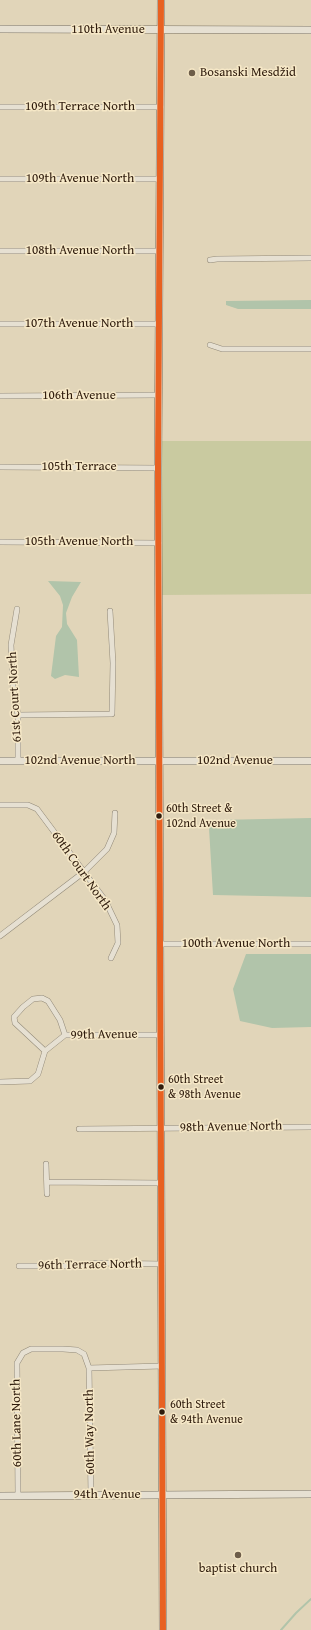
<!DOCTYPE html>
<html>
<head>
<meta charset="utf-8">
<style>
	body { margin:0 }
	canvas { display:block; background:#e1d5b9 }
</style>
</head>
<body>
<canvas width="311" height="1630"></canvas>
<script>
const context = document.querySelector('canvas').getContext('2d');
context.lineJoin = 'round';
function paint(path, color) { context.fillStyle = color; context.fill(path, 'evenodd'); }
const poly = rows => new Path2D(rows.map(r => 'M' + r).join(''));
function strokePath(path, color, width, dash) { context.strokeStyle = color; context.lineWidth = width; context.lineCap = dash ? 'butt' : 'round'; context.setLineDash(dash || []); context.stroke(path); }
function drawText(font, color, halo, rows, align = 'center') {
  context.font = font + ' "Gentium Book Plus",serif'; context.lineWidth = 3; context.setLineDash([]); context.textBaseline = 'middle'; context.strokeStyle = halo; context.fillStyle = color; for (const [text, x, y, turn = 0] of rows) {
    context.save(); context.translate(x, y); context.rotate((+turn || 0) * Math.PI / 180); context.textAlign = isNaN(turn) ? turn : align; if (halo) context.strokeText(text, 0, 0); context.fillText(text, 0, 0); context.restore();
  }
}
paint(poly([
	[161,441,311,441,311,594,162,595]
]), '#c9caa0');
paint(poly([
	[311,300,311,309,238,309,226,305,226,301],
	[48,581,81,582,72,597,66,613,67,624,77,640,79,677,65,675,55,679,51,676,56,636,62,627,63,605,60,596],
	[311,818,311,897,213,895,209,828,217,820],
	[246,954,311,954,311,1027,272,1028,240,1021,233,989]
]), '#b1c4aa');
strokePath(poly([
	[281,1630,296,1613,311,1599]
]), '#b1c4aa', 2);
const street = poly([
	[0,107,161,107],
	[0,179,159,179],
	[0,251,159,251],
	[210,260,217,259,311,258],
	[0,324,158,324],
	[210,345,222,349,311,349],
	[0,396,158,395],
	[0,467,158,468],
	[0,542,159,543],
	[17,609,11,645,13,688,18,715,18,761],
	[18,715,112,714,113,663,110,611],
	[0,805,28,805,37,809,105,900,117,925,118,943,111,958],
	[0,936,84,872,107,849,114,833,115,813],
	[160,944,311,944],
	[45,1051,15,1023,14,1017,23,1007,33,999,42,998,48,1001,60,1020,65,1035],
	[0,1082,30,1081,38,1074,45,1051,65,1035,161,1035],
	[79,1129,311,1127],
	[46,1164,47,1194],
	[47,1182,161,1183],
	[19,1266,75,1266,97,1263,162,1264],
	[89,1368,162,1366],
	[18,1496,17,1363,23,1353,31,1349,63,1349,77,1350,84,1354,89,1368,91,1495]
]);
const secondary = poly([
	[161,0,158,468,163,1630],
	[0,29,311,30],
	[0,761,311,761],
	[0,1496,311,1494]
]);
strokePath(street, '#928978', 6);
strokePath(secondary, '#797060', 8);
strokePath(street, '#e6e0d2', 5);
strokePath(secondary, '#e6e0d2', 7);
strokePath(poly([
	[161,0,158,468,163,1630]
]), '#e86121', 6);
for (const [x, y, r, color] of [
	[192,73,4,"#6d5d49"],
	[159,816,3.5,"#2f1c0d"],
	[161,1087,3.5,"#2f1c0d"],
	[162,1412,3.5,"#2f1c0d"],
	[238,1555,4,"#6d5d49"]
]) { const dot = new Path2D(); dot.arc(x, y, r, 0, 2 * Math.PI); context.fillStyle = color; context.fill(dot); strokePath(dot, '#f6e8c7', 1.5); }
drawText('12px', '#2f1c0d', '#f6e8c7', [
	["60th Street &",166,809],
	["102nd Avenue",166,824],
	["60th Street",168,1080],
	["& 98th Avenue",168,1095],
	["60th Street",170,1405],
	["& 94th Avenue",170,1420]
], 'left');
drawText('13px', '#2f1c0d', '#f6e8c7', [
	["110th Avenue",108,30],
	["109th Terrace North",80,107],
	["109th Avenue North",80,179],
	["108th Avenue North",80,251],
	["107th Avenue North",79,324],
	["106th Avenue",79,396],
	["105th Terrace",79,467],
	["105th Avenue North",79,542],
	["61st Court North",15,697,-93],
	["102nd Avenue North",80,761],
	["102nd Avenue",235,761],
	["60th Court North",81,871,55],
	["100th Avenue North",236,944],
	["99th Avenue",104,1035,-1],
	["98th Avenue North",231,1127,-1],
	["96th Terrace North",90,1265,-1],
	["60th Lane North",17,1423,-91],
	["60th Way North",90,1432,-91],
	["94th Avenue",107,1495]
]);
drawText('13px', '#2f1c0d', '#f6e8c7', [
	["Bosanski Mesdžid",200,73],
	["baptist church",238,1569,"center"]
], 'left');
</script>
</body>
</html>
